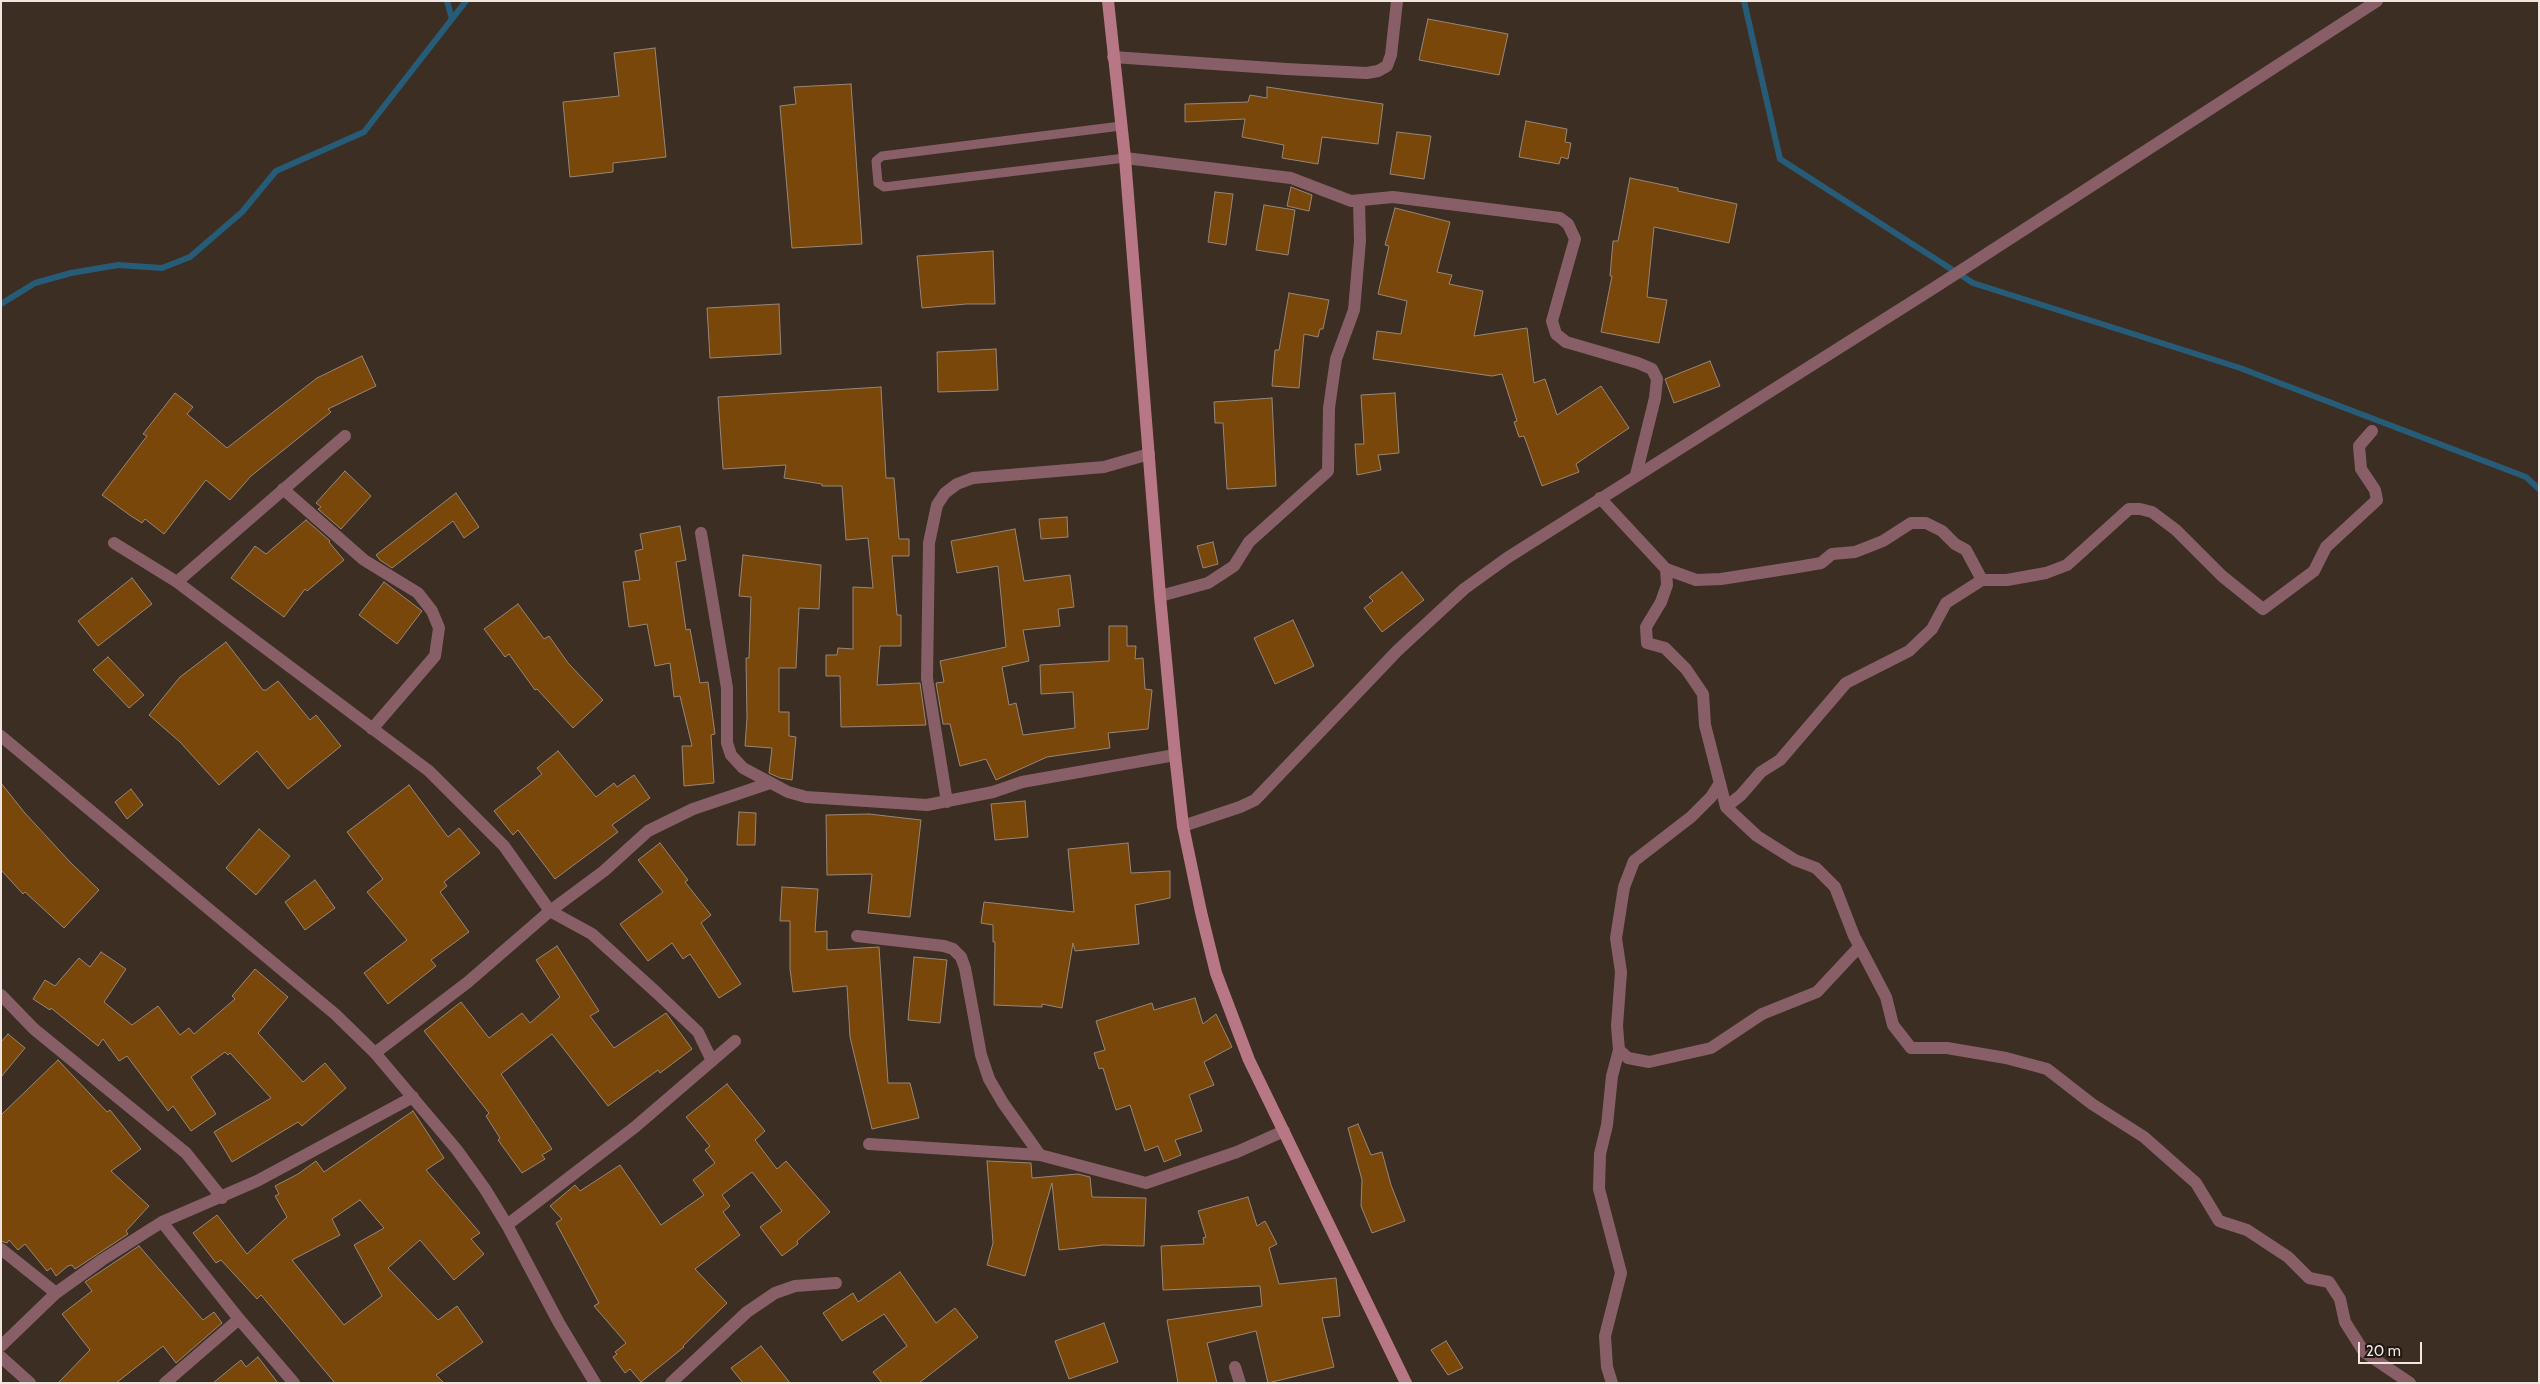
<!DOCTYPE html>
<html>
<head>
<meta charset="utf-8">
<style>
	body { margin:0 }
	#map { position:relative; width:2540px; height:1384px; overflow:hidden; background:#3c2e22; font-family:Cabin,sans-serif }
	canvas { display:block }
	.frame { position:absolute; inset:0; border:2px solid #f0e6df; pointer-events:none }
	.scale { position:absolute; left:2358px; top:1342px; width:64px; height:22px; box-sizing:border-box; border:2px solid #f0e6df; border-top:0; padding-left:6px; font-size:15px; line-height:18px; white-space:nowrap; color:#f0e6df; -webkit-text-stroke:4px #1e1712; paint-order:stroke }
</style>
</head>
<body>
<div id="map">
<canvas width="2540" height="1384"></canvas>
<div class="frame"></div>
<div class="scale">20 m</div>
</div>
<script>
const context = document.querySelector('canvas').getContext('2d');
context.lineJoin = 'round';
const poly = rows => new Path2D(rows.map(r => 'M' + r).join(''));
function strokePath(path, color, width, dash) { context.strokeStyle = color; context.lineWidth = width; context.lineCap = dash ? 'butt' : 'round'; context.setLineDash(dash || []); context.stroke(path); }
function paint(path, color) { context.fillStyle = color; context.fill(path, 'evenodd'); }
strokePath(poly([
	[447,1,452,19],
	[1744,1,1780,159,1973,283,2240,368,2526,477,2539,489],
	[1,304,35,283,71,273,118,265,162,268,190,257,242,212,276,171,364,132,466,1]
]), '#265c78', 6);
const building = poly([
	[1428,19,1508,34,1499,75,1419,60,1428,19],
	[655,48,666,157,613,163,613,172,570,177,563,102,619,96,614,53,655,48],
	[851,84,862,244,792,248,780,106,796,104,794,87,851,84],
	[1267,87,1383,104,1378,144,1322,137,1318,164,1282,158,1284,145,1242,137,1245,119,1185,122,1185,104,1248,102,1250,95,1267,98,1267,87],
	[1526,121,1567,129,1565,142,1571,143,1568,159,1561,157,1559,164,1519,157,1526,121],
	[1397,132,1431,136,1424,179,1390,174,1397,132],
	[1630,178,1678,188,1678,191,1737,204,1729,243,1654,227,1647,297,1667,300,1659,343,1601,332,1612,276,1610,276,1613,241,1618,241,1630,178],
	[1291,187,1312,195,1309,211,1287,206,1291,187],
	[1215,192,1233,194,1226,245,1208,242,1215,192],
	[1264,205,1295,210,1288,255,1256,250,1264,205],
	[1395,208,1450,222,1437,272,1452,275,1449,284,1483,291,1474,336,1527,328,1534,383,1545,379,1557,415,1601,386,1629,428,1576,464,1579,472,1542,486,1524,436,1519,437,1514,422,1517,421,1502,374,1492,376,1373,359,1377,331,1401,334,1407,301,1378,294,1389,246,1385,245,1395,208],
	[993,251,995,304,966,304,922,308,917,256,993,251],
	[1289,293,1329,300,1323,329,1320,329,1318,337,1304,334,1299,388,1272,386,1275,350,1279,350,1289,293],
	[779,304,781,354,710,358,707,308,779,304],
	[996,349,998,390,938,392,937,352,996,349],
	[362,356,376,386,328,409,331,412,251,476,230,500,206,480,164,534,145,519,142,523,131,516,102,495,147,436,143,434,175,393,193,407,187,414,227,448,317,378,362,356],
	[1710,361,1720,386,1674,403,1665,379,1710,361],
	[881,387,886,478,894,478,899,539,909,539,909,556,892,556,897,615,901,615,901,646,880,646,877,685,920,683,926,725,841,727,840,676,826,676,826,655,837,655,838,648,853,649,853,587,873,588,868,538,846,540,842,486,822,486,822,484,784,478,786,465,723,469,718,397,881,387],
	[1395,393,1399,453,1378,455,1381,470,1357,475,1355,444,1364,444,1361,395,1395,393],
	[1272,398,1276,486,1227,489,1223,423,1215,423,1214,402,1272,398],
	[345,471,371,496,341,529,318,509,321,507,316,503,345,471],
	[456,493,479,527,464,538,453,521,392,568,380,560,376,555,456,493],
	[1067,517,1068,537,1041,539,1039,519,1067,517],
	[306,520,330,541,329,542,344,560,307,591,305,589,284,617,231,578,255,546,266,554,306,520],
	[680,526,686,560,676,562,686,630,690,629,700,683,708,682,715,734,711,735,714,783,684,786,682,746,692,746,680,696,674,697,670,663,655,666,647,624,629,627,623,582,640,580,635,551,643,549,640,534,680,526],
	[1015,529,1024,581,1070,575,1074,607,1058,609,1060,626,1023,630,1029,661,1002,667,1009,705,1016,703,1023,735,1075,728,1073,692,1041,694,1040,665,1109,661,1109,626,1127,626,1127,646,1136,646,1135,659,1143,658,1145,689,1152,690,1148,729,1108,733,1110,748,1047,757,996,780,986,759,960,766,950,724,943,724,936,683,944,682,940,661,1006,647,998,566,957,573,951,541,1015,529],
	[1213,542,1218,564,1203,568,1197,546,1213,542],
	[743,555,821,565,819,609,799,608,796,668,779,668,779,712,789,712,789,736,796,737,792,780,780,778,769,773,772,748,745,746,747,718,746,658,749,658,751,597,739,596,743,555],
	[1402,572,1424,600,1382,632,1364,608,1373,601,1369,597,1402,572],
	[132,578,152,604,98,646,78,621,132,578],
	[384,582,422,611,397,644,359,615,384,582],
	[518,604,544,639,549,636,568,663,603,700,573,728,537,689,535,690,509,654,505,657,484,629,518,604],
	[1293,620,1314,666,1275,684,1254,638,1293,620],
	[226,642,263,690,266,690,278,681,310,720,316,715,341,746,288,789,257,751,219,785,180,742,149,715,180,677,226,642],
	[108,657,144,695,129,708,93,670,108,657],
	[558,751,596,797,614,783,617,787,634,775,650,798,612,825,618,832,555,879,518,830,513,835,494,811,542,774,537,768,558,751],
	[1,783,24,812,70,862,99,890,64,928,25,892,23,894,1,870,1,783],
	[409,785,448,837,459,828,480,853,444,882,447,886,440,892,469,932,431,960,436,966,388,1004,364,973,407,940,367,892,383,879,347,832,409,785],
	[131,789,143,805,127,819,115,802,131,789],
	[1025,801,1028,837,995,840,991,804,1025,801],
	[739,812,756,813,755,845,737,845,739,812],
	[869,814,921,820,910,917,868,913,872,874,827,875,826,815,869,814],
	[259,829,290,856,256,895,226,868,259,829],
	[660,843,688,880,685,882,711,915,701,923,741,984,719,998,690,954,683,959,672,943,648,961,620,924,663,892,638,860,660,843],
	[1128,843,1131,873,1170,871,1170,898,1135,905,1139,944,1075,951,1073,943,1062,1008,1042,1004,1042,1007,994,1005,995,942,993,942,993,925,981,923,984,902,1074,912,1068,849,1128,843],
	[315,880,335,908,305,930,285,902,315,880],
	[782,887,818,889,815,932,827,931,827,950,879,947,888,1083,910,1083,919,1118,872,1129,850,1037,847,986,793,992,790,969,790,921,780,921,782,887],
	[557,946,599,1011,590,1016,614,1048,666,1013,692,1049,660,1073,658,1070,608,1106,552,1034,501,1074,552,1149,542,1155,545,1159,522,1173,498,1140,500,1138,486,1116,489,1113,424,1031,461,1002,489,1038,522,1013,530,1023,560,997,536,960,557,946],
	[101,952,126,969,104,1002,132,1025,158,1006,180,1035,189,1028,194,1034,235,999,232,996,255,969,288,997,258,1033,303,1082,325,1063,346,1088,302,1126,298,1122,232,1162,214,1132,271,1098,230,1053,228,1055,225,1052,191,1077,216,1114,191,1131,173,1106,168,1111,127,1056,119,1061,103,1039,98,1046,51,1008,50,1010,33,999,45,980,55,986,79,958,90,967,101,952],
	[914,957,947,960,940,1023,908,1020,914,957],
	[1195,998,1203,1024,1216,1014,1232,1047,1204,1062,1214,1085,1189,1095,1202,1131,1175,1140,1181,1155,1164,1162,1158,1146,1145,1151,1130,1105,1116,1110,1103,1068,1099,1069,1094,1053,1105,1050,1096,1021,1152,1003,1154,1010,1195,998],
	[8,1034,25,1048,1,1077,1,1042,8,1034],
	[58,1060,107,1112,110,1110,141,1149,111,1171,149,1206,126,1231,128,1234,75,1269,72,1265,68,1266,56,1276,51,1268,47,1271,25,1244,18,1250,9,1240,7,1243,1,1241,1,1115,58,1060],
	[727,1084,765,1131,755,1140,777,1169,786,1161,830,1212,797,1241,798,1244,782,1256,760,1227,782,1211,752,1172,722,1195,730,1206,723,1212,740,1235,695,1269,727,1303,683,1346,684,1347,641,1382,630,1369,625,1373,613,1357,617,1354,615,1352,626,1343,594,1306,599,1303,556,1223,562,1219,550,1206,575,1185,580,1191,620,1165,661,1225,704,1195,693,1180,715,1163,705,1150,710,1146,686,1117,727,1084],
	[413,1111,444,1158,426,1170,480,1233,471,1239,484,1254,454,1280,420,1240,388,1268,438,1320,457,1306,483,1342,436,1375,444,1383,335,1383,261,1295,257,1299,221,1260,216,1263,193,1233,217,1215,247,1254,287,1217,275,1196,279,1194,275,1186,298,1174,316,1161,324,1172,413,1111],
	[360,1200,384,1228,354,1245,382,1296,344,1325,292,1260,340,1235,332,1219,360,1200],
	[1358,1124,1371,1155,1382,1152,1391,1185,1405,1221,1372,1233,1361,1206,1362,1180,1348,1128,1358,1124],
	[987,1161,1031,1163,1032,1178,1078,1174,1090,1177,1092,1197,1146,1198,1144,1246,1103,1245,1059,1250,1052,1183,1025,1276,987,1265,993,1243,987,1161],
	[1248,1197,1257,1226,1265,1221,1277,1244,1269,1248,1279,1284,1336,1278,1340,1316,1322,1318,1334,1367,1268,1383,1256,1331,1207,1343,1217,1383,1178,1383,1167,1320,1262,1306,1260,1286,1163,1290,1161,1246,1204,1244,1203,1238,1206,1237,1198,1211,1248,1197],
	[139,1246,203,1320,214,1312,222,1323,176,1363,163,1346,116,1383,58,1383,90,1350,62,1314,92,1291,85,1282,139,1246],
	[900,1272,936,1323,955,1308,978,1337,919,1383,882,1383,873,1372,907,1346,884,1314,842,1341,823,1313,853,1293,858,1302,900,1272],
	[1104,1323,1118,1362,1069,1379,1055,1341,1104,1323],
	[1446,1341,1463,1368,1448,1375,1431,1350,1446,1341],
	[761,1346,790,1383,743,1383,731,1368,761,1346],
	[258,1357,278,1383,213,1383,241,1360,246,1367,258,1357]
]);
paint(building, '#7a470a');
strokePath(building, '#978678', 1);
strokePath(poly([
	[1121,126,882,156,876,161,878,183,884,187,1125,158]
]), '#885f67', 9);
strokePath(poly([
	[1113,57,1286,69,1367,73,1378,71,1387,66,1391,55,1397,1],
	[1125,158,1291,178,1351,201,1393,197,1560,218,1568,224,1575,239,1552,321,1556,334,1566,342,1638,363,1652,369,1657,379,1655,398,1636,475],
	[283,489,364,560,418,593,432,611,439,628,435,656,372,729],
	[1600,498,1666,569,1667,585,1661,602,1646,627,1647,643,1665,648,1686,669,1703,694,1705,725,1726,807,1757,836,1795,860,1816,868,1835,887,1854,936,1886,997,1893,1025,1911,1048,1947,1048,2006,1058,2047,1069,2092,1104,2144,1137,2196,1183,2219,1221,2247,1230,2288,1257,2309,1278,2329,1282,2340,1299,2345,1322,2364,1352,2410,1383],
	[701,533,727,688,727,743,731,755,743,768,788,792,806,797,927,805,993,792,1022,782,1175,755],
	[114,543,177,582,429,771,504,846,550,911,592,934,657,993,698,1032,712,1061],
	[1666,569,1696,580,1721,579,1798,567,1821,563,1832,554,1855,552,1883,541,1911,523,1926,523,1942,531,1955,544,1966,550,1982,580,2007,580,2046,573,2067,565,2129,509,2140,509,2152,512,2176,530,2222,576,2263,609,2314,571,2326,547,2377,500,2375,490,2361,469,2359,446,2372,431],
	[177,582,345,436],
	[1160,596,1208,583,1234,566,1249,542,1328,471,1329,408,1336,359,1354,310,1360,241,1359,201],
	[1,736,335,1014,375,1053,457,1150,485,1189,507,1225,559,1323,595,1383],
	[947,802,927,678,929,543,937,505,945,493,957,484,973,478,1104,467,1149,454],
	[1726,807,1741,795,1761,772,1780,760,1846,683,1909,651,1932,629,1946,603,1982,580],
	[1183,826,1240,807,1255,800,1397,651,1464,589,1507,558,1937,286,2377,1],
	[857,936,944,946,953,949,961,957,965,968,981,1055,989,1079,1003,1103,1040,1155],
	[1,995,34,1029,186,1153,222,1198],
	[1619,1050,1628,1058,1649,1062,1711,1048,1762,1014,1817,992,1859,947],
	[375,1053,468,982,550,911,604,871,648,831,693,809,770,783],
	[869,1144,1040,1155,1146,1183,1237,1152,1284,1131],
	[162,1222,239,1319,294,1383],
	[507,1225,635,1127,735,1041],
	[1,1249,56,1293],
	[1,1346,56,1293,102,1260,162,1222,257,1181,413,1097],
	[1,1357,30,1383],
	[1235,1367,1240,1383],
	[165,1383,239,1319],
	[671,1383,747,1312,775,1293,795,1286,836,1283],
	[1612,1383,1607,1367,1605,1336,1621,1273,1599,1189,1600,1154,1607,1125,1612,1076,1619,1050,1617,1026,1621,972,1616,938,1624,887,1634,861,1691,817,1711,797,1720,783]
]), '#885f67', 12);
strokePath(poly([
	[1108,1,1125,158,1160,596,1175,755,1183,826,1201,912,1216,973,1249,1060,1406,1383]
]), '#b87784', 12);
</script>
</body>
</html>
